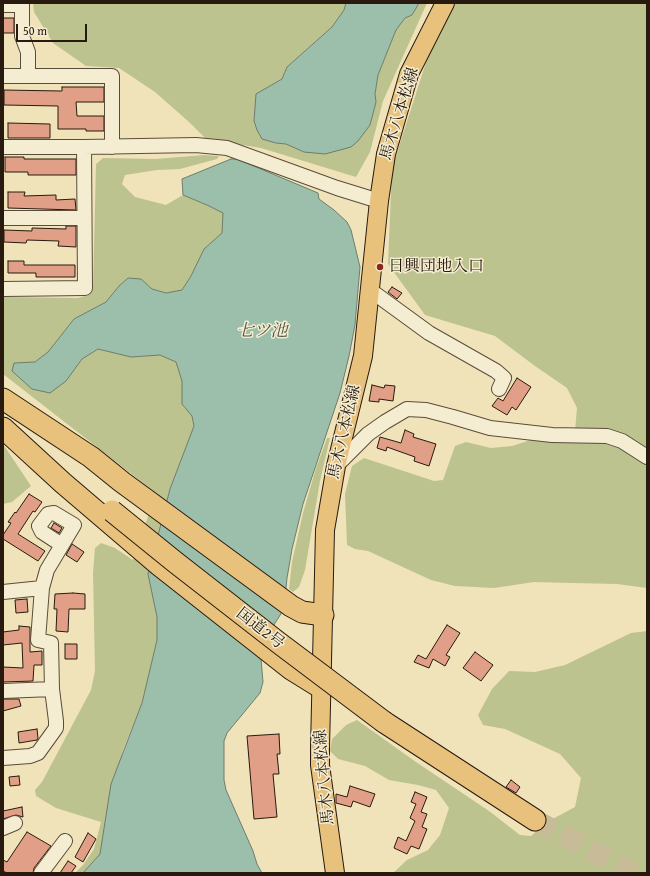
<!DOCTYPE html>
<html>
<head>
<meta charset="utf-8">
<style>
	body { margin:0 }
	#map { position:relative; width:650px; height:876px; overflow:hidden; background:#f0e3ba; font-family:"Gentium Book Plus",serif }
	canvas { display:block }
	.frame { position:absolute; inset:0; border:4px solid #281a0f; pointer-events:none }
	.scale { position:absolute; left:16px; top:24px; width:71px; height:18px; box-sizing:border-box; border:2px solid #281a0f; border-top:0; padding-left:5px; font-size:12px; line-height:14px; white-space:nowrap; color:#281a0f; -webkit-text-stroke:3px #f5edd2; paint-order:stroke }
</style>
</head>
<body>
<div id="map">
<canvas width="650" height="876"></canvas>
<div class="frame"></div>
<div class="scale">50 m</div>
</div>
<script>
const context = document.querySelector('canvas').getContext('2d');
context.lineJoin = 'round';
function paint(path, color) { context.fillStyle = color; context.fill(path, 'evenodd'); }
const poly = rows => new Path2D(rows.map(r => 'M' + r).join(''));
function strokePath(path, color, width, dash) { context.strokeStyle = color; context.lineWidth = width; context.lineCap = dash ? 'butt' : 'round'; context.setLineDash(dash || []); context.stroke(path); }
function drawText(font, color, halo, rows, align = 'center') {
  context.font = font + ' "Gentium Book Plus","Noto Serif JP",serif'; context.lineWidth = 3; context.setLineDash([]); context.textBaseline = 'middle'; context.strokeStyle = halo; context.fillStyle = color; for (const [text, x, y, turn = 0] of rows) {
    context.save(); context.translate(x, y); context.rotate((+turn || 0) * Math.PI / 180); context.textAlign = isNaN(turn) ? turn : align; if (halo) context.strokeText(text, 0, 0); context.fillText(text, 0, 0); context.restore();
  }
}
paint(poly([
	[33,3,346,3,344,10,332,27,287,67,282,79,256,95,254,121,276,143,286,144,304,152,358,141,370,125,376,102,375,94,378,75,396,30,405,18,412,15,419,3,427,3,383,101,370,152,356,177,261,148,206,139,189,122,155,92,119,68,86,66,53,43,34,12],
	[455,3,647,3,647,588,617,584,573,583,534,582,494,588,455,586,431,580,368,551,355,549,347,545,345,494,352,466,364,458,434,481,443,480,455,446,466,442,491,448,512,446,534,439,575,431,577,408,567,388,535,366,495,336,425,315,388,264,392,168,429,53],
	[204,155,219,156,217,159,180,169,157,170,125,175,122,184,135,197,166,205,183,195,207,205,223,213,222,233,204,249,191,276,181,291,166,293,152,289,141,279,128,278,119,286,106,302,74,319,48,352,35,362,14,363,66,381,82,359,98,349,131,357,160,355,176,362,182,381,182,404,192,416,194,427,170,489,148,574,157,617,157,640,142,703,123,750,105,824,100,854,83,873,75,873,83,865,94,849,101,822,56,808,36,796,35,790,42,782,91,690,95,671,93,573,95,548,101,543,115,548,133,560,156,493,3,374,3,297,78,298,89,295,93,289,96,164,103,158,156,159],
	[327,438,330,438,320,481,305,570,299,587,293,592,289,589,292,562,303,513,316,468],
	[3,444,31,486,12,502,3,504],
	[647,631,647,873,393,873,407,860,428,850,440,835,449,808,436,790,418,785,389,780,365,766,338,759,330,751,332,739,346,725,357,720,416,762,489,811,520,835,531,836,547,822,575,807,581,778,560,754,505,729,483,725,478,715,492,689,509,671,535,672,565,665,631,633]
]), '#bcc38e');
const water = poly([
	[346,3,419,3,412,15,405,18,396,30,378,75,375,94,376,102,370,125,358,141,351,147,325,154,304,152,286,144,276,143,262,139,257,130,254,121,256,94,282,79,287,67,332,27,344,10,346,3],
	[231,159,237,159,318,193,319,199,334,210,347,222,351,230,360,267,355,325,349,356,340,393,303,504,292,549,287,578,284,609,263,642,261,659,263,682,260,693,227,733,224,741,224,780,226,790,253,851,257,864,262,873,83,873,100,854,111,784,142,703,157,640,157,617,148,574,170,489,194,426,192,416,182,404,182,381,176,362,160,355,131,357,98,349,82,359,66,381,50,393,32,389,12,371,14,363,35,362,48,352,74,319,106,302,119,286,128,278,141,279,152,289,166,293,182,290,191,276,204,249,222,233,223,213,207,205,183,195,182,179,231,159]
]);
paint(water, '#9bbfaa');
strokePath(water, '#6d7d6c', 1);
const building = poly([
	[3,18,14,18,14,33,3,33,3,18],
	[62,87,104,87,104,102,76,102,77,116,104,116,104,131,86,131,86,129,58,129,58,106,4,105,4,90,62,91,62,87],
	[8,123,50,124,50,138,8,138,8,123],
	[5,157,24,157,24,159,76,159,76,175,28,175,28,172,5,172,5,157],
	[8,192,25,192,24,196,56,195,56,200,75,199,76,210,8,208,8,192],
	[66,226,76,226,76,247,58,246,59,241,27,240,26,243,4,242,4,230,32,231,32,228,66,229,66,226],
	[8,261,24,261,24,265,75,265,75,277,36,277,36,273,8,273,8,261],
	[392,287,402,293,397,299,388,292,392,287],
	[517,378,531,387,516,410,512,407,507,415,492,406,498,398,503,401,517,378],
	[372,385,384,388,385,385,395,386,393,401,379,399,379,402,369,401,372,385],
	[405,430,414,434,413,437,436,444,429,466,414,461,415,457,387,447,386,451,377,448,380,437,401,443,405,430],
	[29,494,42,502,35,512,33,511,18,534,45,551,38,561,3,539,3,535,11,523,8,522,15,512,16,513,29,494],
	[54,523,62,528,59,533,51,528,54,523],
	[72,544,84,552,77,562,66,555,72,544],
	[73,593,85,594,85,609,69,609,68,632,56,631,57,609,54,609,55,594,73,593],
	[27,599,28,612,16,613,15,600,27,599],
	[447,625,460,633,446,655,450,657,445,666,433,659,429,668,414,662,418,655,426,659,447,625],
	[19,626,30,627,30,652,42,651,42,665,34,665,33,681,3,682,3,667,23,668,22,643,3,645,3,632,19,630,19,626],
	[65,644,77,644,77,659,65,659,65,644],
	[475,652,493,665,481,681,463,668,475,652],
	[3,699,19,699,21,706,3,711,3,699],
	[37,729,38,738,37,740,19,743,18,732,37,729],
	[279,734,280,754,277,754,279,774,273,774,277,817,254,819,247,736,279,734],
	[19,776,20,785,10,786,9,777,19,776],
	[511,780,520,787,516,793,506,787,511,780],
	[350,786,375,794,370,807,353,801,351,807,336,803,336,794,347,797,350,786],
	[415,792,427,797,421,812,427,814,422,827,427,829,419,849,411,846,407,854,394,848,398,837,406,841,415,821,410,818,416,804,411,802,415,792],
	[22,807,23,817,16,815,3,819,3,811,22,807],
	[27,832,51,846,34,868,33,873,7,873,3,871,3,860,7,862,27,832],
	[88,833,96,839,83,862,75,857,88,833],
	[68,861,76,866,71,873,60,873,68,861]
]);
paint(building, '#e09f86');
strokePath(building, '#281a0f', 1);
strokePath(poly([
	[535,820,634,873]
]), '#c8bb98', 21, [21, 10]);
const minor = poly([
	[22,3,22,36,28,52,28,76],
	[3,5,22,5],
	[3,76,112,76,112,147],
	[3,147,84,147,196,145,227,148,337,188,379,201],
	[3,218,84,218],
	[3,289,85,288,84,147],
	[370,290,429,333,496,371,504,378,499,389],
	[336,466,368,434,385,422,407,409,426,410,453,417,490,428,552,435,607,436,622,441,647,457],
	[3,592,42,588],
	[3,691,52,689],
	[3,758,30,756,38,753,56,728,56,721,52,689,51,643,38,640,42,588,47,570,74,525,54,513,48,514,39,526,42,532,62,545],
	[3,828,15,823],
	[41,873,65,841]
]);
const major = poly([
	[335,873,320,765,320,748,325,530,336,466,363,356,379,201,386,154,409,74,445,3]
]);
const highway = poly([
	[3,399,91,457,122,482,291,606,302,612,323,615],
	[3,428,63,483,159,565,291,669,320,687],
	[384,722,535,820]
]);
strokePath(minor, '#5a4c3a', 16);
strokePath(major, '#281a0f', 20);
strokePath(highway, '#281a0f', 23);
strokePath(minor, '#f5edd2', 14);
strokePath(major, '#e8c27d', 18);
strokePath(highway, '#e8c27d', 21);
const highwayBridge = poly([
	[112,511,175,562,279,643,384,722]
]);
strokePath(highwayBridge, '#281a0f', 23, []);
strokePath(highwayBridge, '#e8c27d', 21);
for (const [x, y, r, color] of [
	[380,267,4,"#8f2418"]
]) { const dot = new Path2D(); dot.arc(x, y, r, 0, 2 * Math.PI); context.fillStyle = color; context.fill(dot); strokePath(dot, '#f5edd2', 1.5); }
drawText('16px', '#281a0f', '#f5edd2', [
	["馬木八本松線",400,114,-73],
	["馬木八本松線",345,432,-77],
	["国道2号",260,629,38],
	["馬木八本松線",325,777,-95]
]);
drawText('16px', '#281a0f', '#f5edd2', [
	["日興団地入口",388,267]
], 'left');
drawText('italic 17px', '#505445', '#f5edd2', [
	["七ツ池",262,332]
]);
</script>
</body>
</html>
